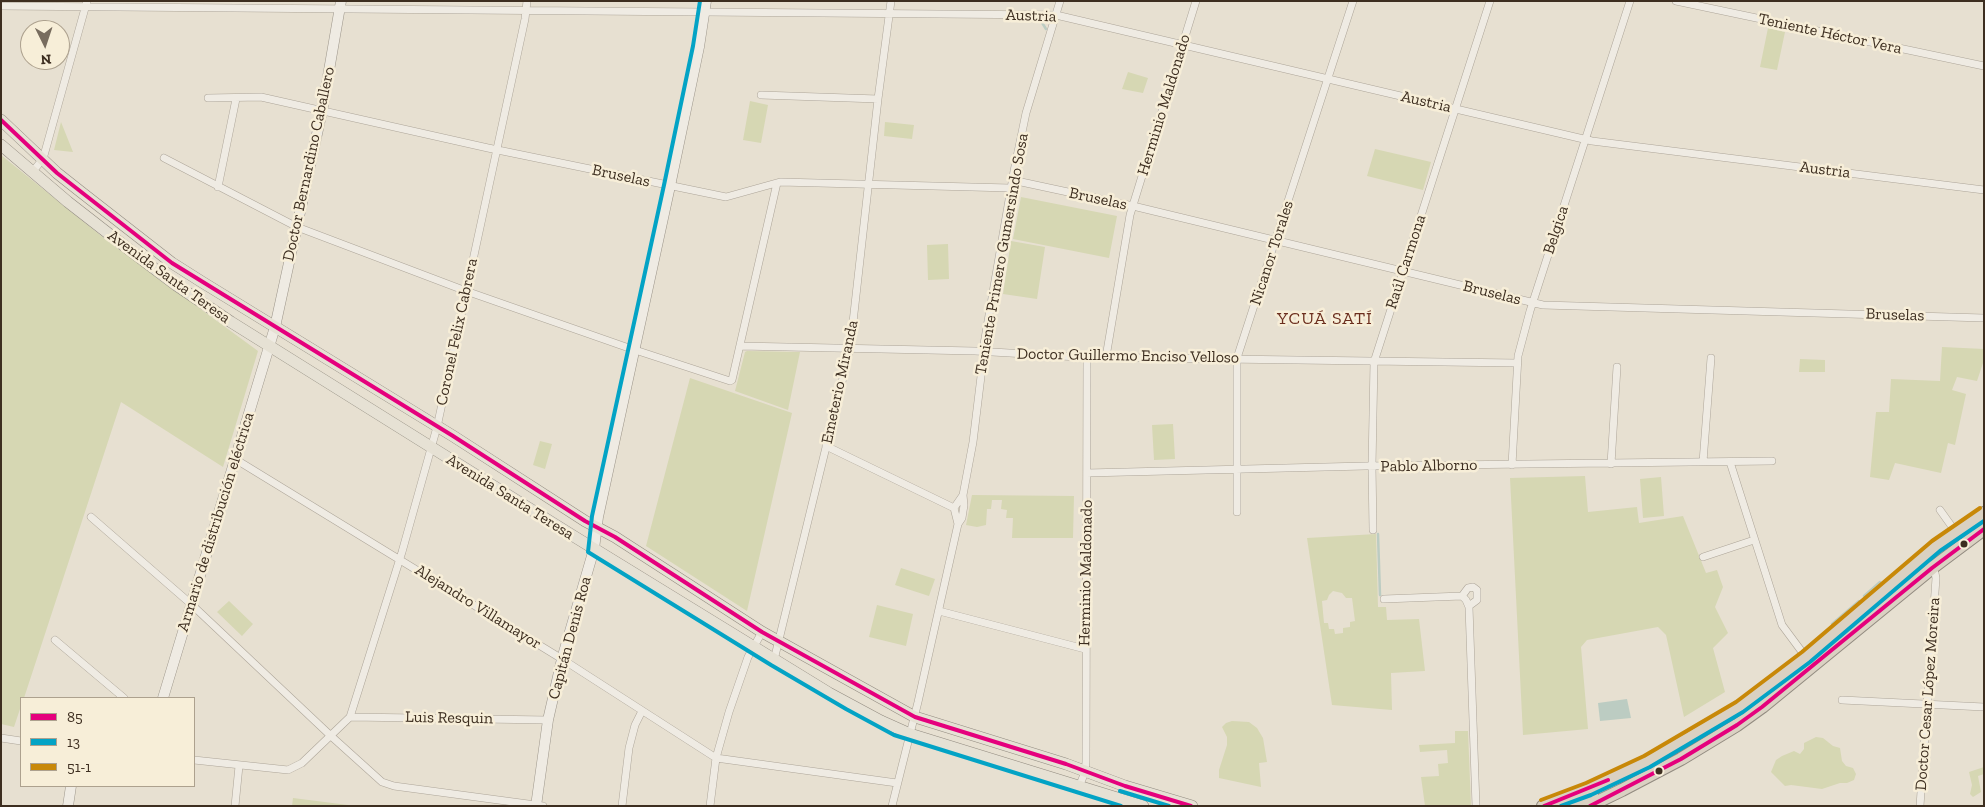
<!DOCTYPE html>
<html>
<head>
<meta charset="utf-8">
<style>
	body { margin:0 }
	#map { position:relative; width:1985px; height:807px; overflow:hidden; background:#e7e0d1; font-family:"Zilla Slab",serif }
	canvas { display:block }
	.frame { position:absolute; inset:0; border:2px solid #3d2e20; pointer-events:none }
	.legend { position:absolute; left:20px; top:697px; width:175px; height:90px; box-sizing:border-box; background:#f7eed8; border:1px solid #ada18e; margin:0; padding:6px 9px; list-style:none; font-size:15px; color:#3d2e20 }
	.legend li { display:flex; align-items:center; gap:10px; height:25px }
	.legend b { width:25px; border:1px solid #ada18e }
	.north { position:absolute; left:20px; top:20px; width:50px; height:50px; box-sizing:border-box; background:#f7eed8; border:1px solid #ada18e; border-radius:50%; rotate:176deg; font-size:14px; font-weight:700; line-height:20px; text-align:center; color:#3d2e20 }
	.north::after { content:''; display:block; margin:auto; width:18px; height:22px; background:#786c5e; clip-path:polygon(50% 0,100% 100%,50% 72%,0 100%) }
</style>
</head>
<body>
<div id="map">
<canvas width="1985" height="807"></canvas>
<div class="frame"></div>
<ul class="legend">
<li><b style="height:6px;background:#e5007d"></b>85</li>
<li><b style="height:6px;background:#03a3c5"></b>13</li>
<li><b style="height:6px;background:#c88808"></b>51-1</li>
</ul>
<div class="north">N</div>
</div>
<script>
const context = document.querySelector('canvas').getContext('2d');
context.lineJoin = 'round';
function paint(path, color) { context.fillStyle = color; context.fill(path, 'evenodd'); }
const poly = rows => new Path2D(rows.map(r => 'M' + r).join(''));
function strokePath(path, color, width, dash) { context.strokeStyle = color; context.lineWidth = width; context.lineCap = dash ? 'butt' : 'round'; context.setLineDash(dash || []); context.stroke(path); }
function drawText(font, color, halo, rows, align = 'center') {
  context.font = font + ' "Zilla Slab",serif'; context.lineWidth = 5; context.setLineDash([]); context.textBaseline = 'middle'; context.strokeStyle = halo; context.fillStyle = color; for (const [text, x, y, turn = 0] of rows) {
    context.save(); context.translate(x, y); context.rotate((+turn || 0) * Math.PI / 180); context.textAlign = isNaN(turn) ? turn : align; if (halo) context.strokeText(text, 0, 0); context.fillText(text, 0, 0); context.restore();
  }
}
paint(poly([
	[1768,28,1785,32,1777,70,1760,67],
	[1128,72,1148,78,1143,93,1122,89],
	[750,101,768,105,761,143,743,140],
	[61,122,73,152,54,150],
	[885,122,914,125,912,139,884,136],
	[1375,149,1431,162,1423,190,1367,176],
	[1,155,105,239,258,351,223,467,121,402,24,698,21,698,21,706,14,727,1,724],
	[1021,197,1117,216,1109,258,1013,239],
	[1011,241,1045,247,1037,299,1003,294],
	[948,244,949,279,928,280,927,245],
	[1942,347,1984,349,1984,360,1977,381,1957,377,1952,390,1966,394,1955,445,1948,443,1941,473,1895,463,1889,480,1870,477,1876,412,1889,412,1891,379,1940,381],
	[747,351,800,352,788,410,735,391,745,352],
	[1800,359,1825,360,1825,372,1799,372],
	[690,378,792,413,747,611,646,546],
	[1173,424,1175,459,1154,460,1152,425],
	[540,441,552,444,545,469,533,465],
	[1585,476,1588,512,1637,507,1639,523,1683,516,1706,573,1717,570,1723,587,1715,607,1728,633,1713,648,1725,692,1684,717,1666,635,1658,627,1587,640,1581,647,1588,729,1523,735,1510,478],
	[1661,477,1664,516,1643,518,1640,479],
	[972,495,1074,496,1073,538,1012,538,1013,518,1006,518,1007,510,1001,509,1002,500,992,500,991,509,987,509,986,525,977,527,966,525],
	[1376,534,1378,607,1386,607,1387,620,1419,619,1425,671,1391,673,1392,710,1332,705,1307,538],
	[1333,591,1342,593,1346,598,1352,598,1355,621,1350,622,1350,627,1343,628,1343,633,1335,634,1334,629,1329,629,1328,623,1324,623,1322,601,1327,600,1329,595],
	[901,568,935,579,929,596,895,585],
	[229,601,253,624,242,636,217,612],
	[877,605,913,614,906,646,869,637],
	[1232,721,1249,722,1257,728,1263,738,1267,762,1259,763,1261,787,1219,778,1219,770,1227,745,1227,737,1222,727,1226,723],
	[1455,731,1468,731,1471,806,1425,806,1421,777,1439,776,1438,764,1448,763,1447,750,1420,752,1419,745,1455,743],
	[1816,737,1823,738,1833,746,1840,748,1842,761,1846,766,1853,768,1856,774,1854,780,1847,783,1840,783,1822,789,1791,785,1785,786,1771,772,1776,760,1782,756,1794,751,1800,754,1804,749,1804,743],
	[1984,767,1984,774,1978,776,1981,792,1973,797,1970,794,1972,785,1969,772],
	[293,798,356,806,292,806]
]), '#d6d7b3');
paint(poly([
	[1627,699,1631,718,1600,721,1598,703]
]), '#bcccc2');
strokePath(poly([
	[1041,21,1046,29],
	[1378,534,1380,595],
	[1864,596,1880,582],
	[1832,624,1859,601]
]), '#bcccc2', 2.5);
const street = poly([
	[1676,1,1984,66],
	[1,6,1056,15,1592,141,1984,190],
	[761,95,878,99],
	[208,98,261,97,488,148,726,197,780,182,1010,188],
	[164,158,297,227,466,291,626,347,730,381,732,380,777,183],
	[33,171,43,159,87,1],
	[1012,180,1133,206,1543,305,1984,318],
	[218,187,236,99],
	[740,346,975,351,1078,357,1517,363],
	[1106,357,1130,215,1196,1],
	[826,446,954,508],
	[235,459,562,659,716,758,897,783],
	[1703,462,1711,358],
	[1730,462,1782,625,1808,660],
	[1611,464,1617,367],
	[1512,465,1518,356,1530,311,1630,1],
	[1087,473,1365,466,1772,461],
	[1940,510,1955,531],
	[1237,512,1237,358,1353,1],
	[91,517,191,604,331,736,382,782,394,786,543,806],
	[958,524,962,518,964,505,963,495,973,442,983,360,984,344,1014,171,1026,113,1060,1],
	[1373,530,1372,466,1374,362,1490,1],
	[1703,557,1754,540],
	[1462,596,1468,588,1473,587,1477,590,1477,600,1469,606],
	[1384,599,1462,596,1466,600,1469,607,1476,806],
	[939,611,1085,649],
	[55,640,124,698],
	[774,660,850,349,878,99,891,1],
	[1842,700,1984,707],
	[350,717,548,720],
	[1,738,21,741],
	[194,760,288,770,302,763,350,717,402,552,437,427,525,19,527,1],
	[1079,787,1085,772,1086,762,1087,357],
	[235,806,239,766],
	[622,806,629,748,635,725,642,711],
	[710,806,716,758,729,712,748,657,762,632],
	[892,806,918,702,958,524,954,508,963,495],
	[1920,806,1936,578,1935,573,1923,557]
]);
const secondary = poly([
	[163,698,275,327,322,111,341,1],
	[68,806,71,786],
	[536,806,548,720,562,659,594,549,598,517,670,186,699,47,706,1]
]);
const primary = poly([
	[1,120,57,173,81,192,172,263,202,282,453,436,585,521,615,537,762,632,915,717,1066,764,1125,786,1192,806],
	[1,145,68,202,127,248,176,285,231,322,575,537,829,693,881,721,910,734,1143,806]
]);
const highway = poly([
	[1543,806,1588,789,1647,762,1688,739,1740,707,1806,657,1936,546,1984,513],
	[1576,806,1583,798,1592,794],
	[1589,806,1622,790,1681,759,1737,725,1762,707,1932,568,1984,529]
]);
strokePath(street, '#ada599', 8);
strokePath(secondary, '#9c958a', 11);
strokePath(primary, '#928b80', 12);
strokePath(highway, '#928b80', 14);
strokePath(street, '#efebe3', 7);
strokePath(secondary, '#efebe3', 10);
strokePath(primary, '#e6e1d4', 11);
strokePath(highway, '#dad1c2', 12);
strokePath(poly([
	[1,120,57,173,172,263,453,436,585,521,615,537,762,632,915,717,1066,764,1125,786,1191,806],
	[1544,806,1608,780],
	[1590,806,1681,759,1737,725,1762,707,1932,568,1984,529]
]), '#e5007d', 4);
strokePath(poly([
	[700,1,693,46,664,185,592,516,588,552,771,665,846,709,894,735,1121,806],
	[1120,791,1169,806],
	[1561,806,1591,795,1650,767,1743,712,1810,662,1940,551,1984,521]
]), '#03a3c5', 4);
strokePath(poly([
	[1541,800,1586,783,1644,756,1736,702,1802,652,1932,541,1980,508]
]), '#c88808', 4);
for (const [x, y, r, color] of [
	[1964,544,4.5,"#3d2e20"],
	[1659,771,4.5,"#3d2e20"]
]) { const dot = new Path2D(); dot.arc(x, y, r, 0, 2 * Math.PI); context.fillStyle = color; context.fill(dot); strokePath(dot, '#f7eed8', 2); }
drawText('16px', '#3d2e20', '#f7eed8', [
	["Austria",1031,16,2],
	["Teniente Héctor Vera",1830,34,12],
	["Austria",1426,102,13],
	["Herminio Maldonado",1164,105,-73],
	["Doctor Bernardino Caballero",309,164,-78],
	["Austria",1825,170,7],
	["Bruselas",621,176,12],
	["Bruselas",1098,199,12],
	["Belgica",1556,230,-72],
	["Nicanor Torales",1272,253,-72],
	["Teniente Primero Gumersindo Sosa",1002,254,-80],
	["Raúl Carmona",1406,262,-72],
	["Avenida Santa Teresa",169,277,36],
	["Bruselas",1492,293,14],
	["Bruselas",1895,315,2],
	["Coronel Felix Cabrera",457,332,-78],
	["Doctor Guillermo Enciso Velloso",1128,356,1],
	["Emeterio Miranda",840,382,-78],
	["Pablo Alborno",1429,466,-1],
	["Avenida Santa Teresa",510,497,32],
	["Armario de distribución eléctrica",216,522,-73],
	["Herminio Maldonado",1086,573,-89],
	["Alejandro Villamayor",478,607,32],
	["Capitán Denis Roa",570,638,-75],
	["Doctor Cesar López Moreira",1928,694,-86],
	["Luis Resquin",449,718,1]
]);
context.letterSpacing = '1px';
drawText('18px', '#6b2e1e', '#f7eed8', [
	["YCUÁ SATÍ",1325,319]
]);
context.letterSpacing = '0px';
</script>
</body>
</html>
